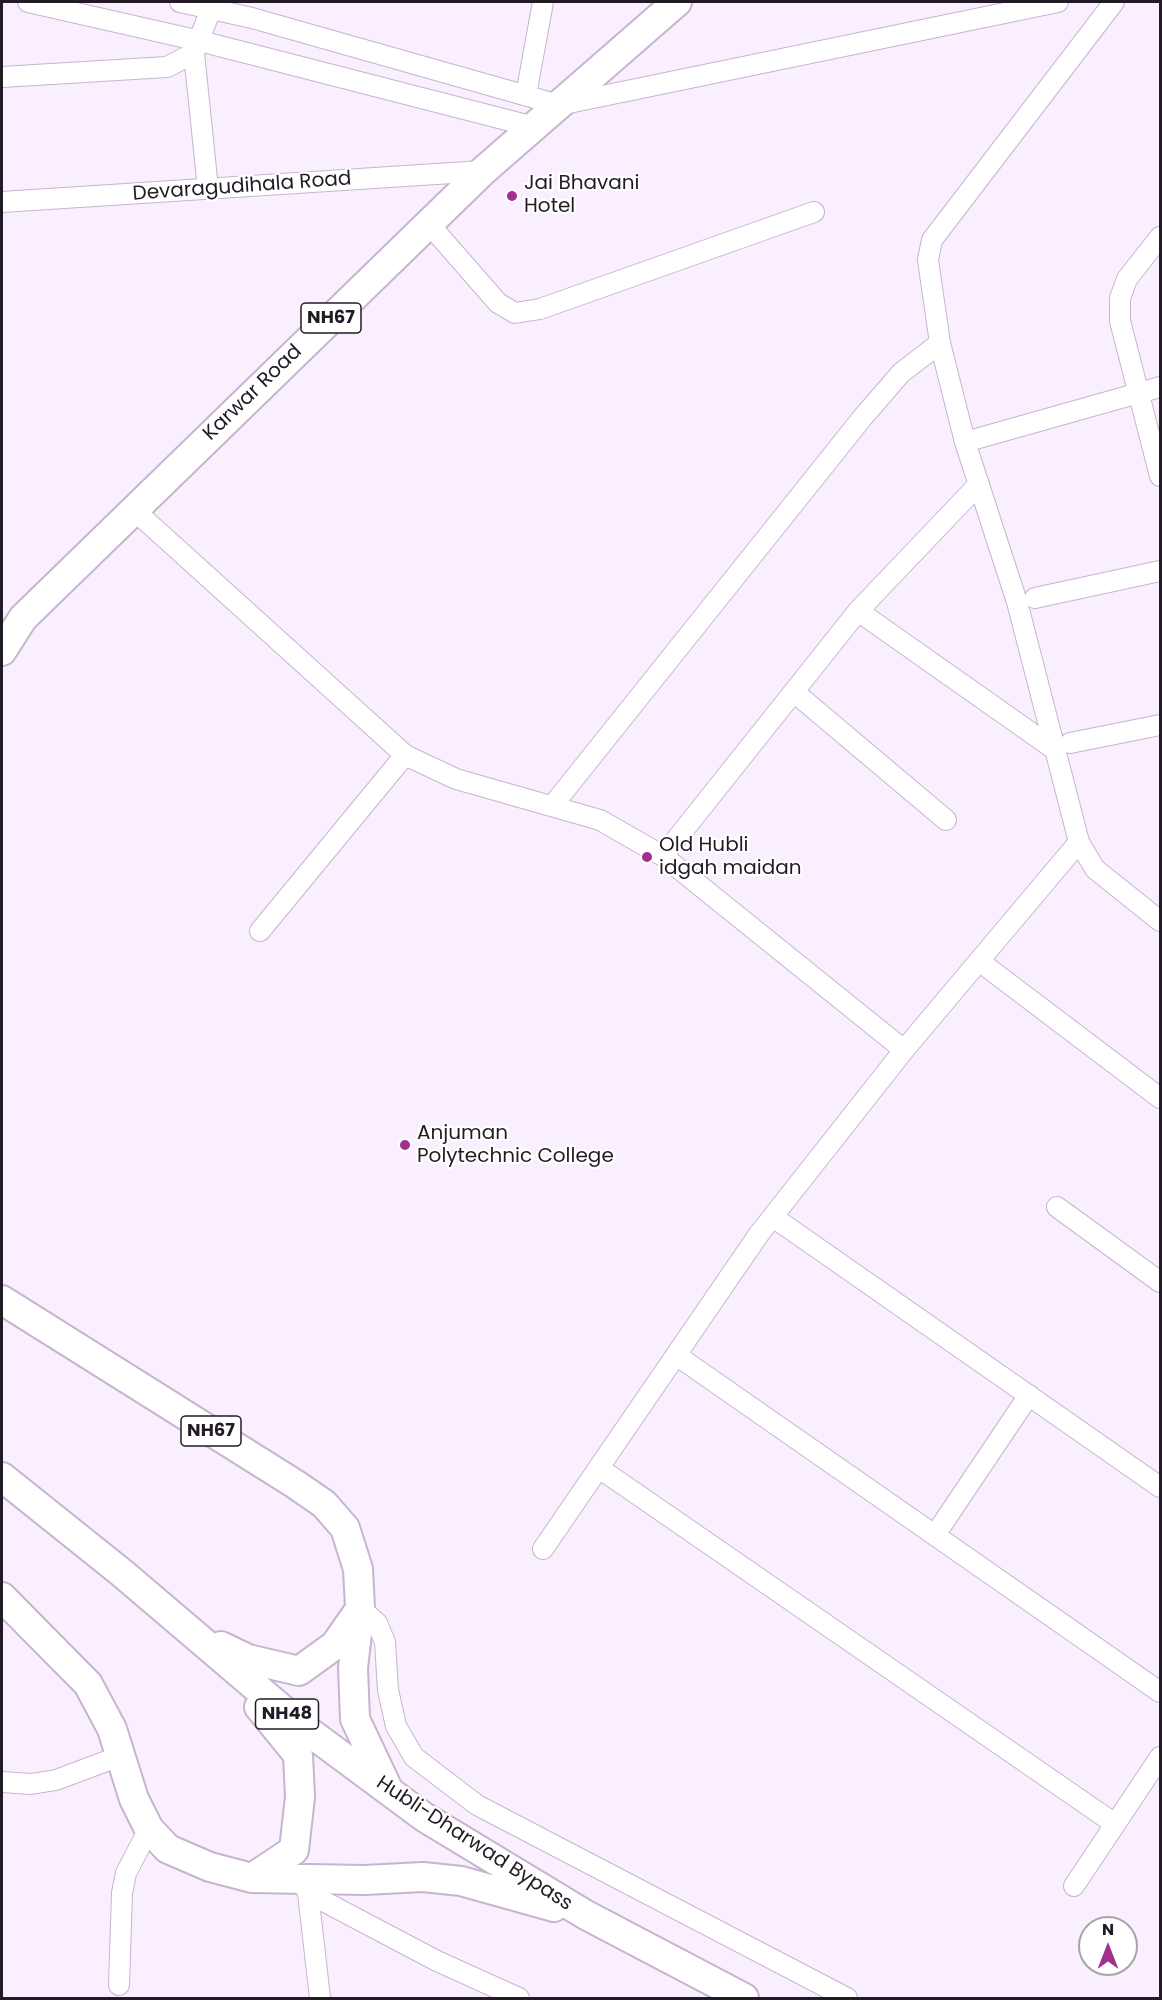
<!DOCTYPE html>
<html>
<head>
<meta charset="utf-8">
<style>
	body { margin:0 }
	#map { position:relative; width:1162px; height:2000px; overflow:hidden; background:#faefff; font-family:Poppins,sans-serif }
	canvas { display:block }
	.frame { position:absolute; inset:0; border:3px solid #221b25; pointer-events:none }
	.north { position:absolute; left:1078px; top:1916px; width:60px; height:60px; box-sizing:border-box; background:#fff; border:2px solid #a7a4a8; border-radius:50%; rotate:0deg; font-size:16px; font-weight:700; line-height:24px; text-align:center; color:#221b25 }
	.north::after { content:''; display:block; margin:auto; width:21px; height:27px; background:#a2318e; clip-path:polygon(50% 0,100% 100%,50% 72%,0 100%) }
</style>
</head>
<body>
<div id="map">
<canvas width="1162" height="2000"></canvas>
<div class="frame"></div>
<div class="north">N</div>
</div>
<script>
const context = document.querySelector('canvas').getContext('2d');
context.lineJoin = 'round';
const poly = rows => new Path2D(rows.map(r => 'M' + r).join(''));
function strokePath(path, color, width, dash) { context.strokeStyle = color; context.lineWidth = width; context.lineCap = dash ? 'butt' : 'round'; context.setLineDash(dash || []); context.stroke(path); }
function drawText(font, color, halo, rows, align = 'center') {
  context.font = font + ' Poppins,sans-serif'; context.lineWidth = 4.5; context.setLineDash([]); context.textBaseline = 'middle'; context.strokeStyle = halo; context.fillStyle = color; for (const [text, x, y, turn = 0] of rows) {
    context.save(); context.translate(x, y); context.rotate((+turn || 0) * Math.PI / 180); context.textAlign = isNaN(turn) ? turn : align; if (halo) context.strokeText(text, 0, 0); context.fillText(text, 0, 0); context.restore();
  }
}
const minor = poly([
	[28,2,200,41,534,127],
	[180,2,252,18,559,105,1058,2],
	[1114,2,932,240,928,260,940,343,965,442,1017,602,1079,842,1095,869,1160,921],
	[194,53,208,189],
	[2,77,167,67,194,53,211,9],
	[526,95,543,2],
	[2,202,483,171],
	[429,224,498,303,515,313,540,309,814,212],
	[1160,237,1127,279,1120,298,1120,321,1160,476],
	[965,442,1160,387],
	[133,509,405,755,456,779,600,820,663,856,904,1050],
	[1035,598,1160,571],
	[858,611,1054,749],
	[794,692,946,820],
	[1070,743,1160,725],
	[553,805,863,417,901,373,940,343],
	[663,856,858,611,979,484],
	[260,931,405,755],
	[979,961,1160,1098],
	[1057,1207,1160,1282],
	[773,1217,1160,1487],
	[676,1355,1160,1692],
	[599,1468,1115,1824],
	[935,1535,1029,1395],
	[543,1549,759,1234,904,1050,1079,842],
	[360,1608,377,1623,385,1642,388,1690,396,1726,414,1757,477,1805,847,1998],
	[2,1782,31,1784,56,1780,120,1756],
	[301,1880,308,1893,437,1961,519,1998],
	[1074,1886,1160,1757],
	[308,1893,320,1998],
	[119,1985,122,1893,126,1873,149,1829]
]);
const highway = poly([
	[2,651,23,618,483,171,677,2],
	[2,1300,295,1484,324,1504,345,1528,358,1569,360,1608,353,1668,355,1719,388,1789],
	[2,1477,122,1573,304,1728,424,1817,586,1915,744,1998],
	[2,1597,88,1684,112,1729,134,1799,149,1829,168,1849,210,1867,252,1878,364,1880,423,1877,461,1881,554,1907],
	[221,1646,248,1659,299,1671,335,1645,358,1612],
	[252,1878,294,1850,300,1797,298,1755,259,1707]
]);
strokePath(minor, '#c7b4ce', 22);
strokePath(highway, '#c7b4ce', 32);
strokePath(minor, '#fff', 20);
strokePath(highway, '#fff', 28);
for (const [x, y, r, color] of [
	[512,196,6,"#a2318e"],
	[647,857,6,"#a2318e"],
	[405,1145,6,"#a2318e"]
]) { const dot = new Path2D(); dot.arc(x, y, r, 0, 2 * Math.PI); context.fillStyle = color; context.fill(dot); strokePath(dot, '#fff', 2); }
for (const [x, y, w] of [
	[331,318,60],
	[211,1431,60],
	[287,1714,63]
]) { const box = new Path2D(); box.roundRect(x - w / 2, y - 15, w, 30, 4.5); context.fillStyle = '#fff'; context.fill(box); strokePath(box, '#221b25', 1.5); }
drawText('bold 18px', '#221b25', null, [
	["NH67",331,318],
	["NH67",211,1431],
	["NH48",287,1714]
]);
drawText('20px', '#221b25', '#fff', [
	["Jai Bhavani",524,184],
	["Hotel",524,207],
	["Old Hubli",659,846],
	["idgah maidan",659,869],
	["Anjuman",417,1134],
	["Polytechnic College",417,1157]
], 'left');
drawText('20px', '#221b25', '#fff', [
	["Devaragudihala Road",242,187,-4],
	["Karwar Road",253,393,-44],
	["Hubli-Dharwad Bypass",474,1844,33]
]);
</script>
</body>
</html>
